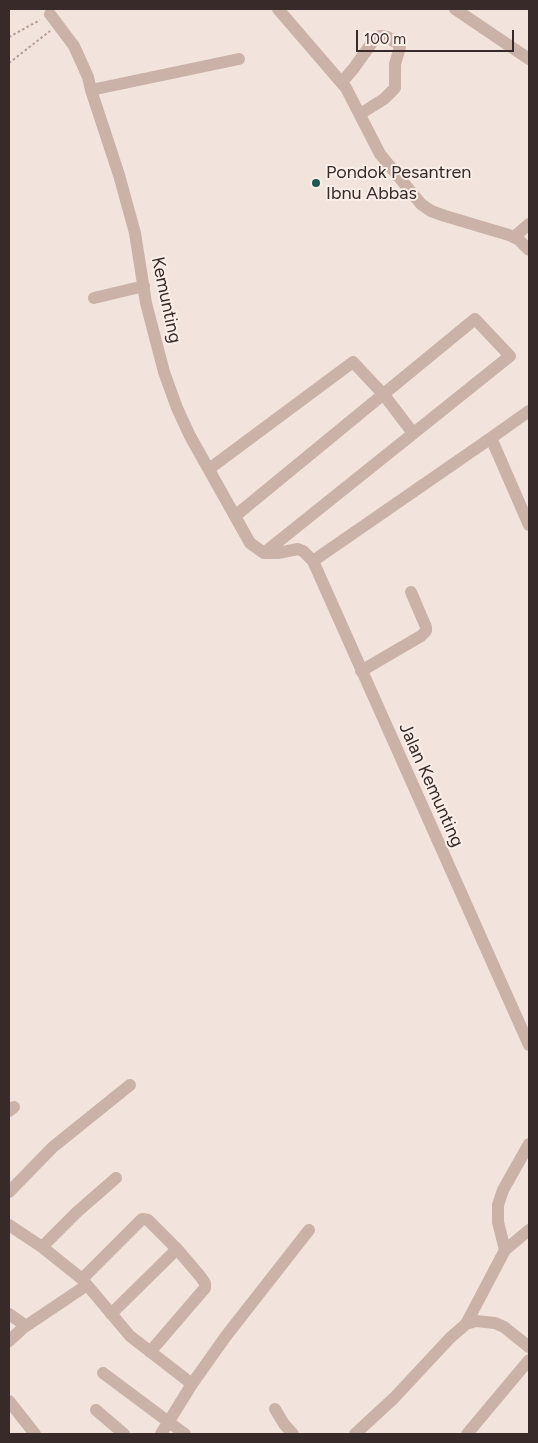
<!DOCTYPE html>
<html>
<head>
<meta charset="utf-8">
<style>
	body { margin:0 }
	#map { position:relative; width:538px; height:1443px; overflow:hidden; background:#f2e4dc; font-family:Figtree,sans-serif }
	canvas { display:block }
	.frame { position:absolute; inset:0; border:10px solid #372a28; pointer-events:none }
	.scale { position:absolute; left:356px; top:30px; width:158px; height:22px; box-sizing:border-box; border:2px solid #372a28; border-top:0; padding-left:6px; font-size:15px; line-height:18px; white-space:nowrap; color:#372a28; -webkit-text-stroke:4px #f9efe8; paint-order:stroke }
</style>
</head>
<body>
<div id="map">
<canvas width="538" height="1443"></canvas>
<div class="frame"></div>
<div class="scale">100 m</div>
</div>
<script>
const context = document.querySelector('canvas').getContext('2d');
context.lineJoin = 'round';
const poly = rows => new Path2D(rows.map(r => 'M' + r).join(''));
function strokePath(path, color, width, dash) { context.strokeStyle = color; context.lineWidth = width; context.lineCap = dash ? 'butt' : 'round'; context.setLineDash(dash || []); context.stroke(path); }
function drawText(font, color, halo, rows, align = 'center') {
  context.font = font + ' Figtree,sans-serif'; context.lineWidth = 4; context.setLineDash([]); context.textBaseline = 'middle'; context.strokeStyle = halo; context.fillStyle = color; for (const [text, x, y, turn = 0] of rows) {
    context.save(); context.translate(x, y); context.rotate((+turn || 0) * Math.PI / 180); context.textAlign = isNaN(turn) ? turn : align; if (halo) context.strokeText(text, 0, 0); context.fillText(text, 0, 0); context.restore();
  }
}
strokePath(poly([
	[9,37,40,20],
	[9,63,50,31]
]), '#b69b92', 2, [2.5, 2.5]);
strokePath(poly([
	[278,9,346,88,380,154,421,204,431,211,445,216,509,235,519,240,529,250],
	[455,9,529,59],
	[50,14,74,46,88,77,91,90,119,175,135,233,146,303,164,372,177,408,190,436,250,543,264,553,278,553,298,549,303,551,313,561,529,1045],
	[342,82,354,68,376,37,381,36,387,37,397,43,400,47,395,64,395,88,384,99,360,114],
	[91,90,239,59],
	[514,237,529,224],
	[94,298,144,286],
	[529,411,491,438,529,525],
	[209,469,353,362,384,395,413,433],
	[235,516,475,319,510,356,264,553],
	[313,561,491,438],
	[361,671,421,636,426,631,426,627,411,592],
	[9,1111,14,1107],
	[9,1192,53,1147,130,1085],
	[9,1225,42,1247,82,1279,130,1336,192,1384],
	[42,1247,77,1212,116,1178],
	[505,1250,498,1222,498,1205,503,1190,529,1144],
	[82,1279,142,1219,148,1220,177,1249,200,1276,205,1283,205,1288,150,1352],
	[9,1314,26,1326],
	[111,1314,177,1249],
	[466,1324,505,1250,529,1230],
	[9,1341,23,1328,87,1285],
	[103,1373,170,1423],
	[9,1401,35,1434],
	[275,1409,284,1424,293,1434],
	[96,1410,124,1434],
	[174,1426,185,1434],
	[161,1434,192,1384,226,1336,309,1230],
	[355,1434,394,1398,450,1338,466,1324,476,1321,495,1323,504,1327,529,1347],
	[467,1434,529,1360]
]), '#cab2a8', 12);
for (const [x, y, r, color] of [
	[316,183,5,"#1e5852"]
]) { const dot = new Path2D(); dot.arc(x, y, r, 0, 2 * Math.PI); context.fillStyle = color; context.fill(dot); strokePath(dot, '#f9efe8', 2); }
drawText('18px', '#372a28', '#f9efe8', [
	["Pondok Pesantren",326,173],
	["Ibnu Abbas",326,194]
], 'left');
drawText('18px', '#372a28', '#f9efe8', [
	["Kemunting",166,300,78],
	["Jalan Kemunting",431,785,66]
]);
</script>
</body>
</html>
